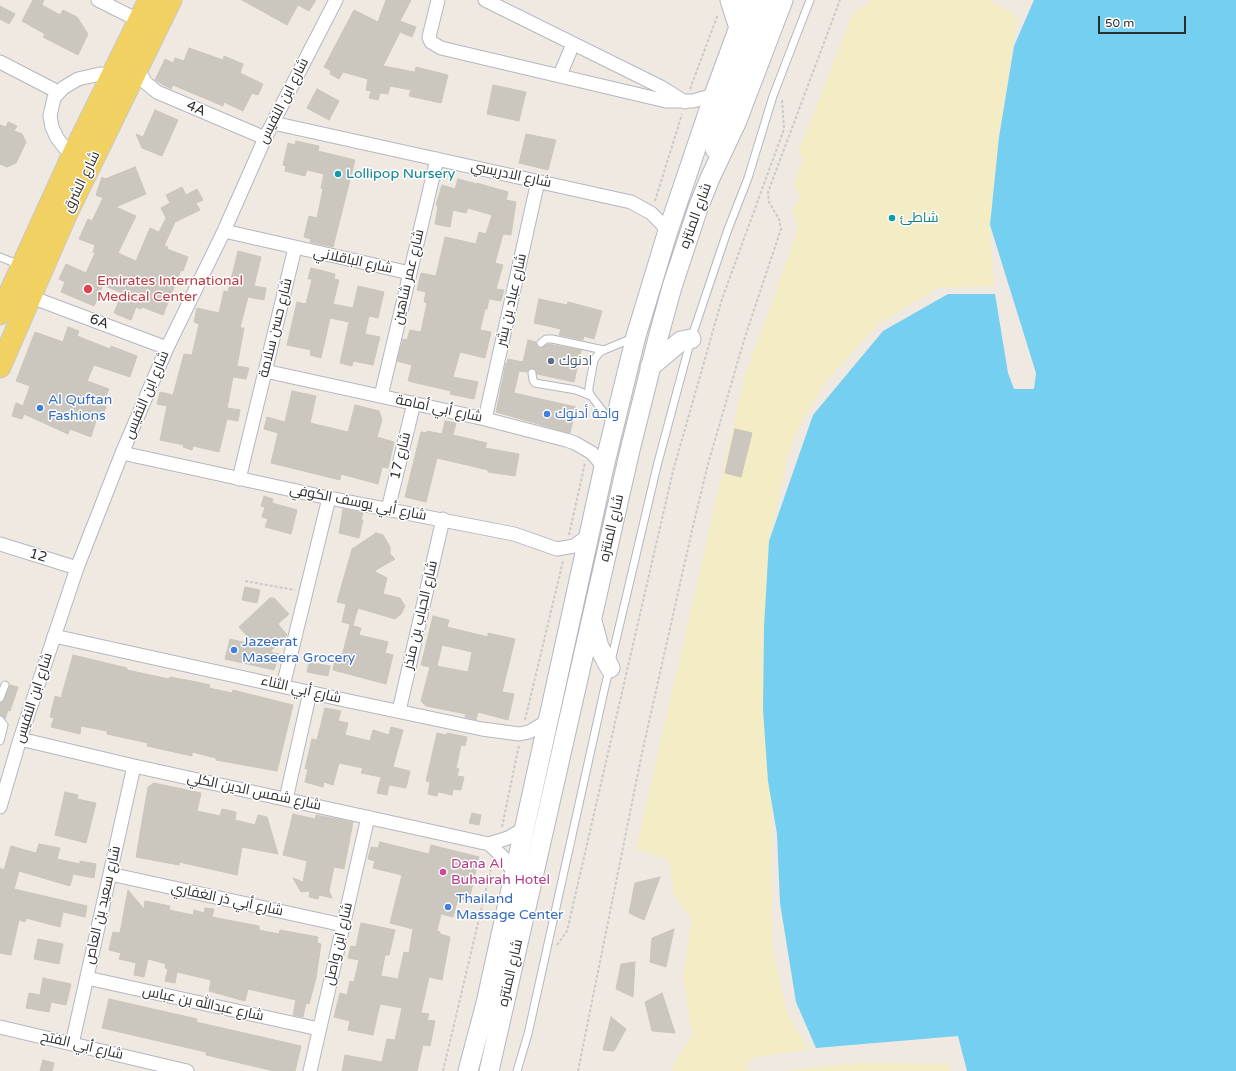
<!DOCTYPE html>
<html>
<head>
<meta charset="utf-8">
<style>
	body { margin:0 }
	#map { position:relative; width:1236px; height:1071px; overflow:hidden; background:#efe9e1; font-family:"Varela Round",sans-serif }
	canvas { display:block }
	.scale { position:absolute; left:1098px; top:16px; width:88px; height:18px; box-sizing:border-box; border:2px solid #2e2e2e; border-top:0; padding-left:5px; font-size:12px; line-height:14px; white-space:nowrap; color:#2e2e2e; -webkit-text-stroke:3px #fff; paint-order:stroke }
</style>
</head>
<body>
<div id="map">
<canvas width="1236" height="1071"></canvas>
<div class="scale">50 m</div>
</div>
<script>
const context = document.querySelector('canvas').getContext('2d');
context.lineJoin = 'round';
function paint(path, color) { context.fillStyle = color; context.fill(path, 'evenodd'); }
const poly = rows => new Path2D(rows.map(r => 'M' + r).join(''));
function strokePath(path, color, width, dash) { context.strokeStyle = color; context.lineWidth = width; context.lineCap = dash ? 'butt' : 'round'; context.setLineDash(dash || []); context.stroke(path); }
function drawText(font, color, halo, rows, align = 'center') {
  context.font = font + ' "Varela Round",Cairo,sans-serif'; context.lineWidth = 3; context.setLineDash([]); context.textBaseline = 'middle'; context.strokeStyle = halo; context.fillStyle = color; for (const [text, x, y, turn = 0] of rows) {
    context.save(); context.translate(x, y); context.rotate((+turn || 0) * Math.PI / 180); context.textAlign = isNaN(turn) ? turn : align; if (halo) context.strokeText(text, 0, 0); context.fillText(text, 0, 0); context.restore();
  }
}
paint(poly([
	[873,0,989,0,1018,16,999,137,990,225,994,286,938,288,877,325,826,382,799,428,789,452,769,541,764,627,763,710,768,781,772,799,772,947,787,1012,808,1049,754,1058,745,1066,751,1071,673,1071,672,1068,692,1034,683,977,692,919,675,897,668,859,636,849,744,379,798,229,792,212,800,196,793,184,804,159,798,153,853,13],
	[859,1063,949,1064,950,1071,781,1071]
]), '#f3ecc5');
paint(poly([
	[1034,0,1236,0,1236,1071,967,1071,958,1036,816,1048,796,1002,780,903,777,834,768,781,763,710,764,627,769,541,813,415,883,331,948,294,995,294,1008,373,1014,389,1034,389,1036,373,990,225,999,137,1014,46]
]), '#75cff0');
const building = poly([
	[33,0,44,0,42,5,60,15,63,10,77,17,88,34,78,55,43,37,45,34,22,21,33,0],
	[242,0,290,0,297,4,290,0,316,0,309,11,298,5,287,25,242,0],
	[386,0,411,0,400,21,416,27,412,37,400,32,383,66,415,72,416,67,448,75,441,103,409,96,411,90,390,86,388,94,380,93,378,100,369,98,371,91,366,90,368,79,343,72,339,79,330,74,331,71,324,67,354,10,378,22,386,0],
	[0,6,15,14,9,24,0,19,0,6],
	[189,48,223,60,224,56,243,64,240,73,263,84,258,95,252,93,243,111,224,102,223,106,173,85,171,89,155,80,165,59,173,63,175,58,184,61,189,48],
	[493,85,526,92,519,121,487,114,493,85],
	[317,89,339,101,329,120,307,108,317,89],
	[155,110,178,120,162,156,142,148,136,134,143,137,155,110],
	[8,122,17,126,14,131,22,134,26,142,16,163,7,167,0,164,0,125,6,127,8,122],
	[526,134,556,140,548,170,519,163,526,134],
	[296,141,319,146,318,151,355,160,333,247,310,242,311,239,304,237,309,216,317,218,323,189,321,188,324,174,307,170,305,176,285,171,286,166,283,165,288,143,295,145,296,141],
	[135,167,146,194,116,207,136,216,118,253,136,261,150,228,159,232,166,218,161,208,170,203,166,195,182,187,186,195,197,189,203,200,196,203,200,210,175,222,164,246,168,247,167,249,188,257,183,271,181,270,163,315,142,307,141,309,136,307,131,320,114,313,122,293,103,285,94,306,61,292,65,282,59,279,66,264,86,273,95,253,93,252,95,245,79,239,88,219,92,221,103,198,96,195,102,177,105,179,135,167],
	[458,179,477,184,477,183,508,192,506,200,516,202,511,235,503,234,495,263,503,265,496,289,504,290,501,301,489,299,487,309,485,309,480,330,491,332,485,358,460,352,453,377,478,382,474,399,450,394,451,391,408,381,412,365,397,361,403,339,407,340,410,330,421,332,427,303,424,302,426,292,417,290,421,273,436,276,445,237,476,244,479,232,486,234,492,215,468,208,466,213,453,210,450,227,435,224,438,206,436,205,442,185,455,189,458,179],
	[238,251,261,257,254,286,266,288,264,300,248,297,240,328,244,328,237,366,249,368,246,379,233,377,227,408,240,410,238,421,227,419,219,452,193,446,192,450,183,447,184,445,160,440,167,406,157,404,160,392,173,395,184,354,192,355,199,324,194,322,197,308,219,313,224,291,228,292,238,251],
	[311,268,335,274,334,279,339,280,333,304,353,308,358,286,384,292,378,318,369,316,365,334,380,337,373,365,353,361,352,366,340,363,349,322,330,318,321,358,310,355,311,350,287,345,297,302,306,304,312,279,308,279,311,268],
	[539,299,567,305,568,302,602,311,594,339,584,336,583,340,559,335,561,329,534,323,539,299],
	[68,327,79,331,77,336,110,349,111,346,137,356,130,377,94,365,87,381,109,389,104,401,106,407,104,412,97,417,91,437,70,429,68,434,24,414,22,419,12,416,16,403,23,406,30,386,16,381,35,332,63,342,68,327],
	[528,340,536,342,537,346,540,348,548,344,581,350,574,382,537,374,536,370,531,368,527,372,519,371,514,393,576,407,570,433,496,412,506,363,507,364,508,359,523,362,528,340],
	[292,391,316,396,310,423,348,432,355,405,379,411,382,420,377,437,394,442,388,468,382,467,378,484,341,474,340,480,271,463,278,433,264,429,267,417,285,422,292,391],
	[445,421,456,423,453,435,487,443,485,448,519,454,515,476,488,472,488,470,437,458,426,502,405,497,421,432,427,433,427,431,442,434,445,421],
	[735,429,752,433,741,477,725,473,735,429],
	[264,496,273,499,272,503,297,510,291,534,265,527,268,519,262,517,265,507,261,506,264,496],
	[343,509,363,513,361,520,363,520,359,538,339,533,343,509],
	[376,533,383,535,390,547,390,554,395,559,374,571,387,578,383,594,400,598,405,606,401,614,395,619,358,608,353,625,342,622,346,604,337,602,352,549,376,533],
	[245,587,260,590,257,603,242,600,245,587],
	[270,598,274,598,289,614,278,624,287,635,270,652,279,654,274,670,225,659,230,639,255,645,239,627,270,598],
	[433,616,449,620,447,627,488,637,488,633,515,639,502,692,514,694,508,720,478,712,476,720,465,717,466,714,426,706,421,701,430,667,421,665,433,616],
	[442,645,472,652,468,672,437,666,442,645],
	[350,625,361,628,359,635,388,642,385,653,393,655,386,684,333,670,336,655,342,656,350,625],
	[73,655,127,668,127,670,169,679,170,677,197,682,210,685,209,688,232,693,233,690,293,705,277,771,216,760,216,758,192,752,192,756,147,746,148,743,107,734,107,731,81,726,80,734,51,727,54,718,50,717,55,696,61,698,73,655],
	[309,662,330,666,328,676,307,672,309,662],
	[10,685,18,687,10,711,8,710,5,719,0,715,0,703,4,700,10,685],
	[325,708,341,711,338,721,348,723,345,735,370,741,373,730,389,735,391,727,403,730,393,767,410,771,406,788,389,785,387,795,377,793,381,777,361,773,363,768,339,763,333,785,324,782,323,787,305,782,308,769,305,769,306,764,312,739,317,740,325,708],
	[437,733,446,735,447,733,467,737,465,746,461,745,456,768,459,769,457,776,464,777,461,790,453,789,452,795,438,792,437,796,428,794,430,782,426,781,437,733],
	[154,783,201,793,197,811,220,816,222,809,236,812,235,820,255,825,258,815,267,817,278,854,242,847,237,875,179,862,179,865,136,857,148,787,154,783],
	[65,792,78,795,77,799,96,803,86,843,55,835,65,792],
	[472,813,481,815,479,825,469,823,472,813],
	[293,814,315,819,316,815,353,822,344,869,334,867,329,891,332,898,319,895,318,899,309,897,310,891,301,892,293,878,303,882,307,861,283,855,293,814],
	[380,842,429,854,431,845,479,857,469,900,458,899,453,917,441,914,437,931,440,932,440,934,450,937,442,980,429,977,421,1013,429,1014,427,1020,435,1021,430,1046,423,1045,417,1071,342,1071,345,1055,382,1062,387,1039,395,1040,402,1008,380,1004,373,1035,348,1030,350,1021,334,1017,340,993,347,995,350,981,354,982,359,960,348,958,351,946,356,947,361,923,395,930,389,955,385,955,381,976,398,979,404,952,409,953,413,929,390,923,402,875,373,868,375,861,368,859,371,847,378,848,380,842],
	[39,844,60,848,57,859,80,864,80,861,96,864,94,878,73,874,70,886,19,871,14,889,87,906,85,917,63,912,60,927,26,918,25,922,19,920,11,955,0,953,0,868,4,870,11,846,36,853,39,844],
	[660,877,644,920,629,913,635,883,660,877],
	[128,890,144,909,145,901,170,906,169,910,193,915,194,910,204,913,205,908,214,909,212,917,259,926,259,930,279,934,280,930,318,937,317,943,321,944,316,978,309,1004,306,1003,303,1017,293,1015,296,1000,248,989,245,1001,209,991,211,980,177,972,175,983,165,981,168,969,165,968,166,964,148,959,144,977,134,975,136,963,119,959,121,953,109,950,113,932,120,933,128,890],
	[674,929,666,967,650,962,652,938,674,929],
	[38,939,63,944,59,964,34,959,38,939],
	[635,962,633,997,616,989,621,964,635,962],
	[43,978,71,984,66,1005,51,1002,49,1012,26,1008,29,993,40,995,43,978],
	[662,993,675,1033,652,1031,645,1002,662,993],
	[109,999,197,1019,196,1022,301,1046,295,1071,274,1071,206,1055,206,1052,102,1028,109,999],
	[611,1017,626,1029,614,1051,603,1050,611,1017],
	[43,1060,54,1063,52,1071,40,1071,43,1060]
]);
paint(building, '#cbc7bf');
strokePath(building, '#cbc5ba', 1);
const service = poly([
	[0,257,20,265],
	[541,343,546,339,552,339,604,350],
	[532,373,533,380,535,383,576,390,591,396],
	[611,422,589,393,589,387,594,360,599,353,604,350,633,338],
	[0,698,5,685],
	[0,720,4,725,0,741],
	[517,1071,528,1034,604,691,657,466,691,339,727,232,748,178,773,96,810,0]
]);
const minor = poly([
	[98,0,138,20],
	[438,0,429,37,431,42,441,48,666,101,693,101,714,95],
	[485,0,661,87,685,102],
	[0,62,58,92],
	[137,68,146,83,157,92,265,138],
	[560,75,573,44],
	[273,123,631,202,651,213,663,225,667,234],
	[73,154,64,147,57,138,52,127,50,116,54,98,63,88,78,79,100,74,111,75],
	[224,231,410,273],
	[31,297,167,348],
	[265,371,485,419,566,440,575,443,592,453,604,467],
	[381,396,437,159],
	[485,419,538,181],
	[122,453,329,498,514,534,557,549,574,546,589,535],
	[239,479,295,248],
	[388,509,414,403],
	[0,544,77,568],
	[54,636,349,701,482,729,519,734,529,732,546,722],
	[283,686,329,498],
	[399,711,443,519],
	[20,739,134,766,489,844,508,838,525,828],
	[286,799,310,692],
	[0,807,20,739,77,568,122,453,167,348,224,231,265,138,336,0],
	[489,844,503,857,515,874],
	[110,874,343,925],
	[87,978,319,1029],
	[0,1027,187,1071],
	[72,1044,134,766],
	[310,1071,368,817]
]);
const secondary = poly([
	[730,0,739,28],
	[715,149,722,121,765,0],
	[650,367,681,341,691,339],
	[592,621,599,647,610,668],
	[468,1071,486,1003,604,467,636,336,667,234,714,95,749,0],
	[489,1071,630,450,659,334,672,287,698,208,710,178,736,123,783,0]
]);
const primary = poly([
	[0,314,73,154,149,0],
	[0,367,67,213,171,0]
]);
strokePath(service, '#b4b7c1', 9);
strokePath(minor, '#b4b7c1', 15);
strokePath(secondary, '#b4b7c1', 21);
strokePath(primary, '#c9c9c9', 23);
strokePath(poly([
	[690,89,718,14],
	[655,201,682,114],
	[569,535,585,463],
	[245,581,295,590],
	[525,720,563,561],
	[502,827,519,745],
	[557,945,567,931,673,471,722,299,784,129,782,99],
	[443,1071,492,864],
	[578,1071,642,753,693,526,708,464,744,340,781,229,779,219,769,202,768,192,840,0]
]), '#c9c9c9', 2, [3, 2]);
strokePath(service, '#fff', 7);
strokePath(minor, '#fff', 13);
strokePath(secondary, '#fff', 19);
strokePath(primary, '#f2d163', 21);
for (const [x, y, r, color] of [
	[338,174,4,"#0f9aa8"],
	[892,218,4,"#0f9aa8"],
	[88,289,5,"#e0444e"],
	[551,361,4,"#5c6f8a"],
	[40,408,4,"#3f7fe0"],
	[547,414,4,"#3f7fe0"],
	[234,650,4,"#3f7fe0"],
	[443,872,4,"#d1479c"],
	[448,907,4,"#3f7fe0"]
]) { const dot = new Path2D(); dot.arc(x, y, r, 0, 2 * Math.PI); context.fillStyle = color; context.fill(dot); strokePath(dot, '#fff', 1.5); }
drawText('14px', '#2e2e2e', '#fff', [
	["شارع ابن النفيس",284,101,-63],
	["4A",196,109,23],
	["شارع الادريسي",511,175,12],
	["شارع الشرق",82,182,-64],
	["شارع المنتزه",696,216,-70],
	["شارع الباقلاني",353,261,12],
	["شارع عمر شاهين",409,277,-77],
	["شارع عباد بن بشر",512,300,-77],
	["6A",99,322,20],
	["شارع حسن سلامة",276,328,-76],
	["شارع ابن النفيس",147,395,-67],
	["شارع أبي أمامة",439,409,12],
	["شارع 17",401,456,-76],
	["شارع أبي يوسف الكوفي",358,503,11],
	["شارع المنتزه",612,528,-77],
	["12",38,556,17],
	["شارع الحباب بن منذر",421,615,-77],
	["شارع أبي الثناء",301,690,13],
	["شارع ابن النفيس",34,698,-72],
	["شارع شمس الدين الكلي",254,792,12],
	["شارع أبي ذر الغفاري",227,900,12],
	["شارع سعيد بن العاص",103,905,-77],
	["شارع ابن واصل",339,944,-77],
	["شارع المنتزه",511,973,-77],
	["شارع عبدالله بن عباس",203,1004,12],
	["شارع أبي الفتح",82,1046,13]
]);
drawText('14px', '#0d838f', '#fff', [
	["Lollipop Nursery",346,174],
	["شاطئ",900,218]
], 'left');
drawText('14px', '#be3a42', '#fff', [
	["Emirates International",97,281],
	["Medical Center",97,297]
], 'left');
drawText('14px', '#4e5e75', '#fff', [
	["ادنوك",559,361]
], 'left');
drawText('14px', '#366cbe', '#fff', [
	["Al Quftan",48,400],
	["Fashions",48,416],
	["واحة أدنوك",555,414],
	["Jazeerat",242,642],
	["Maseera Grocery",242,658],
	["Thailand",456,899],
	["Massage Center",456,915]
], 'left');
drawText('14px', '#b23c85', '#fff', [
	["Dana Al",451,864],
	["Buhairah Hotel",451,880]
], 'left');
</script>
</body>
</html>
